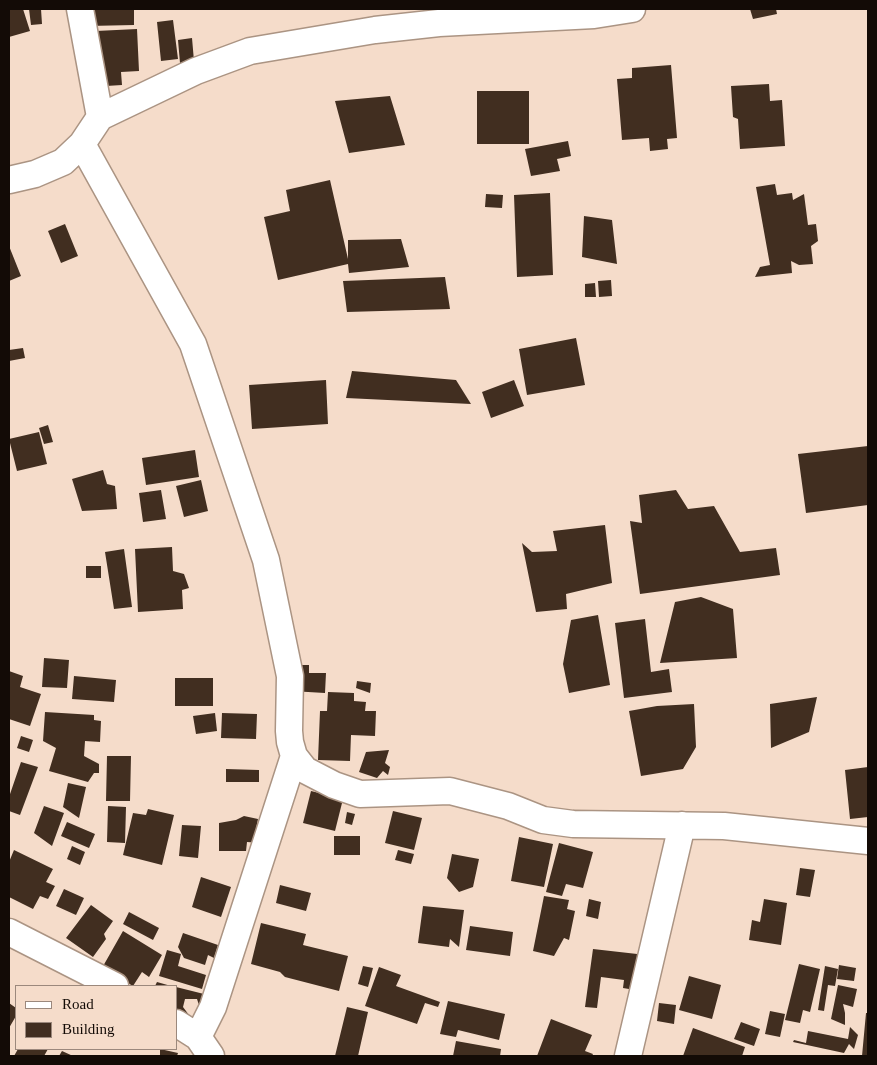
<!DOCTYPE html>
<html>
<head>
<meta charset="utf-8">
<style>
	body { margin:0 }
	#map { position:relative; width:877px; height:1065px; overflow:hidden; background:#f5dcca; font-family:"Times New Roman",serif }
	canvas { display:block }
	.frame { position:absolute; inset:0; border:10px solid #130b06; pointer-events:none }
	.legend { position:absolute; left:15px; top:985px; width:162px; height:65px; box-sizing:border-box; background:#f5dcca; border:1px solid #9b887c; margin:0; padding:6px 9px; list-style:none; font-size:15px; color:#130b06 }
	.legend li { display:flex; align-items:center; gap:10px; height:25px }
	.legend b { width:25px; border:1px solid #9b887c }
</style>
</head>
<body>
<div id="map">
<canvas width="877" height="1065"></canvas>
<div class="frame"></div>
<ul class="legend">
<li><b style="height:6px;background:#fff"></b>Road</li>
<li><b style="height:14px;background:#412e20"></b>Building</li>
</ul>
</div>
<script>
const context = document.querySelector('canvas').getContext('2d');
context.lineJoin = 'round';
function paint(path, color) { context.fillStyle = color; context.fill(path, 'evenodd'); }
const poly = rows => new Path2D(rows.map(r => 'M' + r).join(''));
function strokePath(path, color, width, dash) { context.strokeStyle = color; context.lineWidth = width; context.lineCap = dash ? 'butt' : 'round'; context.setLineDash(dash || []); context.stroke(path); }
paint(poly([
	[9,9,23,9,30,31,9,37],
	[29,9,41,9,42,24,31,25],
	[88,9,134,9,134,25,88,26],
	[750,9,776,9,777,14,753,19],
	[173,20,178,59,161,61,157,22],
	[137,29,139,71,121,72,122,85,106,86,106,74,99,74,96,31],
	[192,38,194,61,180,63,178,40],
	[671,65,677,138,667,139,668,149,650,151,649,138,622,140,617,79,632,78,632,68],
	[769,84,770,101,782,100,785,146,740,149,738,119,733,117,731,86],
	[477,91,529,91,529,144,477,144],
	[390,96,405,145,349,153,335,101],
	[568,141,571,156,557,159,560,171,531,176,525,149],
	[330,180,348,259,348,240,401,239,409,267,349,273,348,264,278,280,264,217,290,211,286,190],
	[775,184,777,195,792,193,793,200,804,194,808,225,816,224,818,241,811,246,813,264,799,265,791,261,792,273,755,277,760,267,770,265,756,187],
	[550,193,553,275,517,277,514,195],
	[486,194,503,195,502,208,485,207],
	[584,216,612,220,617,264,582,257],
	[65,224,78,256,61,263,48,231],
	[9,246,21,276,9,281],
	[445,277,450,309,347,312,343,281],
	[611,280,612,296,599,297,598,281],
	[595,283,596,297,585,297,585,284],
	[576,338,585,385,527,395,519,349],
	[23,348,25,358,9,361,9,350],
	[352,371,456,380,471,404,346,398],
	[326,380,328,424,252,429,249,385],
	[514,380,524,406,491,418,482,392],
	[48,425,53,442,44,444,39,428],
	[39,432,47,464,17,471,9,439],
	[868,446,868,505,806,513,798,454],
	[195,450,199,477,146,485,142,458],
	[103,470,107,484,115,486,117,509,82,511,72,479],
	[201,480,208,511,184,517,176,486],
	[161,490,166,519,143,522,139,493],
	[676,490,688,509,714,506,740,552,776,548,780,575,640,594,630,521,642,523,639,495],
	[605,525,612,583,566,594,567,609,536,612,522,543,532,552,557,551,553,531],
	[172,547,173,571,184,574,189,588,182,590,183,609,138,612,135,549],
	[124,549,132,607,114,609,105,552],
	[86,566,101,566,101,578,86,578],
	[701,597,733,609,737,658,660,663,675,602],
	[598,615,610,685,569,693,563,664,571,620],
	[645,619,651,672,669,669,672,692,624,698,615,623],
	[44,658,69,660,67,688,42,687],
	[292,665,309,665,309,673,326,673,325,693,291,691],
	[9,671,23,676,20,687,41,694,30,726,9,719],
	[74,676,116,680,114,702,72,699],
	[175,678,213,678,213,706,175,706],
	[357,681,371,683,370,693,356,688],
	[328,692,354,693,354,701,366,702,365,711,376,711,375,736,351,735,350,761,318,760,320,711,327,711],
	[817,697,809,732,771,748,770,704],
	[694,704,696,747,683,769,641,776,629,711,657,706],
	[45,712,94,715,94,720,101,721,100,742,85,741,84,756,99,764,99,773,94,773,88,782,49,771,56,748,43,741],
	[215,713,217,731,196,734,193,716],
	[222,713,257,714,256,739,221,738],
	[21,736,33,740,29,752,17,748],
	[389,750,385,763,390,767,388,775,383,771,377,778,359,772,366,752],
	[107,756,131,756,130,801,106,801],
	[21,762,38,767,20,815,9,811,9,797],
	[868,767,868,817,850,819,845,770],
	[226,769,259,770,259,782,226,782],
	[68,783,86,787,79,818,63,807],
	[311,791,343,799,335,831,303,823],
	[44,806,64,813,52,846,34,833],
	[108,806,126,807,125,843,107,842],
	[148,809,174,815,162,865,123,855,133,813,146,815],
	[393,811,422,818,414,850,385,843],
	[347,812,355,814,352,825,345,823],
	[244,816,258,819,256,829,264,828,261,843,247,842,246,851,219,851,219,823,236,820],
	[67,822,95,834,89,848,61,836],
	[182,825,201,826,198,858,179,856],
	[334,836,360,836,360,855,334,855],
	[519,837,553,844,544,887,511,881],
	[559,843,593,852,583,888,566,884,562,896,546,892],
	[72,846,85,852,80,865,67,859],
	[14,850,53,869,46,882,55,886,48,899,40,896,33,909,9,897,9,862],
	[398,850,414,854,411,864,395,860],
	[452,854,479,859,473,887,459,892,447,878],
	[800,868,815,870,810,897,796,895],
	[201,877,231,887,221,917,192,907],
	[280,885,311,893,306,911,276,903],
	[64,889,84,898,76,915,56,906],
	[544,896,569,900,567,909,575,911,569,940,564,938,554,956,533,951],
	[589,899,601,902,598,919,586,916],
	[764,899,787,903,781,945,749,940,752,920,760,922],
	[91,905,113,921,104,934,106,939,93,957,66,938],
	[423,906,464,910,459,947,450,939,449,947,418,943],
	[129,912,159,928,153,940,123,924],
	[261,923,306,934,303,945,348,956,339,991,285,977,280,972,251,964],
	[470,926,513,932,510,956,466,950],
	[123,931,162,955,149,977,142,972,133,986,102,968],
	[183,933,218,945,214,958,208,955,205,965,184,958,178,947],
	[593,949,646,955,641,991,623,988,624,980,601,977,597,1008,585,1007],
	[167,950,181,954,178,966,206,975,202,989,159,976],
	[799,964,820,969,810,1012,803,1010,800,1023,785,1020],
	[839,965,856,968,854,981,837,979],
	[363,966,373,968,368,987,358,984],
	[825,966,838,969,835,986,828,985,824,1011,818,1010],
	[379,967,401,975,396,986,440,1002,438,1007,425,1003,417,1024,365,1006],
	[689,976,721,985,712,1019,679,1010],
	[157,982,171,986,155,986],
	[838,985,857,989,853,1007,843,1004,845,1013,845,1025,831,1019],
	[176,987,204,994,204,1009,199,1005,197,999,185,999,183,1007,192,1019,176,1015],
	[448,1001,505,1014,499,1040,458,1030,456,1037,440,1034],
	[9,1003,16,1008,16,1016,9,1028],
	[659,1003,676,1005,674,1024,657,1021],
	[347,1007,368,1012,358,1056,335,1056],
	[770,1011,785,1014,780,1037,765,1034],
	[866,1013,868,1013,868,1056,862,1056],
	[551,1019,592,1035,585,1051,593,1054,592,1056,537,1056],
	[741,1022,760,1029,754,1046,734,1039],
	[850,1027,858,1035,854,1049,849,1044,844,1053,793,1042,794,1040,806,1043,808,1031,848,1039],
	[693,1028,745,1047,742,1056,683,1056],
	[456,1041,501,1049,500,1056,453,1056],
	[18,1049,48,1049,44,1056,14,1056],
	[160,1049,178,1053,177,1056,160,1056],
	[62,1051,73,1056,59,1056]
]), '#412e20');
const minor = poly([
	[80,9,100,117],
	[82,144,193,344,266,560,290,676,289,731,290,742,294,756,305,770,334,785,360,794,450,791,508,806,543,820,573,824,724,826,868,841],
	[9,180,35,174,63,162,82,144,100,117,196,71,250,51,375,30,439,23,594,15,632,9],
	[9,932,115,986],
	[176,1023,198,1037,211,1056],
	[198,1037,213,1007,294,756],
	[628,1056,682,825]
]);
strokePath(minor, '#ab9483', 29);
strokePath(minor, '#fff', 26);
</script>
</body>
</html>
